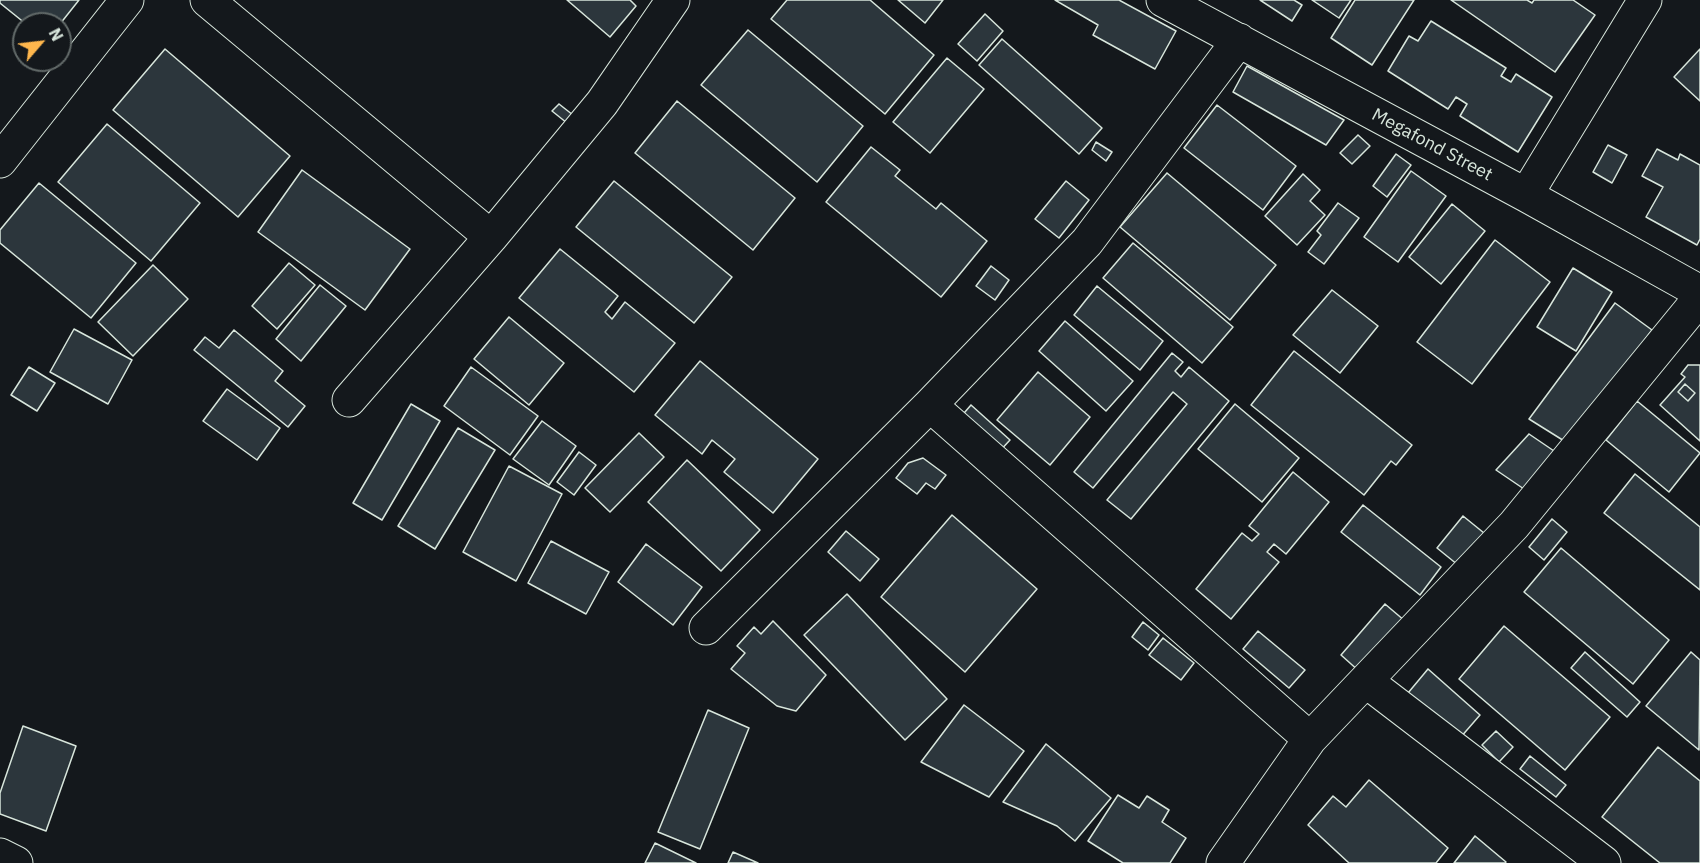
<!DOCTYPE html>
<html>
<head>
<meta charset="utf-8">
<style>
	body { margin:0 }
	#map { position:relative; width:1700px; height:863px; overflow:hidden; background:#14181c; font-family:"IBM Plex Sans",sans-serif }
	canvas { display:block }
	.north { position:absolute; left:12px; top:12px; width:60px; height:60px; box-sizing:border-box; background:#14181c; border:2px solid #626a69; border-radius:50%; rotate:62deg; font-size:16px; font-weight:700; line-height:24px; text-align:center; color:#d8e6dc }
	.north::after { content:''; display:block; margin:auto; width:21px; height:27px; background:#ffb74d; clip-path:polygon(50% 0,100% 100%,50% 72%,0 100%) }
</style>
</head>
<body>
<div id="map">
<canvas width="1700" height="863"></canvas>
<div class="north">N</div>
</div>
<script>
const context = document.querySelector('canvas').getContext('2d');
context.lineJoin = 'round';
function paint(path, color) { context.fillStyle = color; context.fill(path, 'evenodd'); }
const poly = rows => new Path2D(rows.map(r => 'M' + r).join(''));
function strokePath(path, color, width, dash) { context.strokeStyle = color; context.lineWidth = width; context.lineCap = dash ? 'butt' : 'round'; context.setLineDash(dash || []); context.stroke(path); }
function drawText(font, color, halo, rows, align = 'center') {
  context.font = font + ' "IBM Plex Sans",sans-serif'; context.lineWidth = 4.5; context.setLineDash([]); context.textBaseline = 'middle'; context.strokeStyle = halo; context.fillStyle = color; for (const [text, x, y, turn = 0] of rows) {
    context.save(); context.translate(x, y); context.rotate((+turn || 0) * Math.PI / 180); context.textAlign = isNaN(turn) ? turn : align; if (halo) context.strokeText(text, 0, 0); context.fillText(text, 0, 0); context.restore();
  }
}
const building = poly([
	[0,0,79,0,60,24,26,24,0,3,0,0],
	[567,0,630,0,636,6,610,37,567,0],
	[787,0,870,0,934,55,885,114,771,19,787,0],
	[898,0,943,0,925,23,898,0],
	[1055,0,1119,0,1176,31,1155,69,1093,35,1098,25,1055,0],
	[1260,0,1294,0,1302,5,1292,21,1260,0],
	[1312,0,1351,0,1339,18,1312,0],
	[1355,0,1414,0,1372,65,1331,38,1355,0],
	[1451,0,1527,0,1532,3,1534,0,1573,0,1595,15,1555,72,1451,0],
	[985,14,1003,31,977,61,958,44,985,14],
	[1431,21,1506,68,1501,76,1511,82,1516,74,1552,97,1518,152,1460,116,1467,104,1456,97,1448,109,1388,71,1409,36,1418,41,1431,21],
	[748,30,863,126,817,182,701,85,748,30],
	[1002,39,1102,128,1079,154,979,65,1002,39],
	[165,49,290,156,238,217,113,110,165,49],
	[1700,49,1700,101,1674,77,1700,49],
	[947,58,984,89,930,153,893,122,947,58],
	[1247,66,1344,120,1326,145,1233,92,1247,66],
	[677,101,795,198,753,250,635,153,677,101],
	[559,104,573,115,567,123,552,111,559,104],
	[1217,105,1296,166,1263,210,1184,148,1217,105],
	[107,124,200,203,151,261,58,182,107,124],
	[1358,135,1370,146,1352,164,1340,153,1358,135],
	[1096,142,1112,152,1106,161,1092,150,1096,142],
	[1608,145,1627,155,1612,183,1593,172,1608,145],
	[871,147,900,170,895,176,936,209,941,203,987,241,941,297,826,202,871,147],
	[1657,149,1678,160,1680,154,1700,165,1700,239,1697,245,1646,217,1663,187,1642,176,1657,149],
	[1396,154,1411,165,1387,197,1373,186,1396,154],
	[302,170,410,249,365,310,258,232,302,170],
	[1411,171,1446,196,1398,262,1364,237,1411,171],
	[1167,173,1276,265,1230,320,1120,227,1167,173],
	[1303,174,1320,190,1310,201,1325,215,1297,245,1265,216,1303,174],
	[614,181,732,277,694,323,576,227,614,181],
	[1066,181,1089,200,1059,238,1035,219,1066,181],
	[39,183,136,263,91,318,0,243,0,230,39,183],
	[1338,203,1359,218,1324,264,1308,252,1321,235,1317,231,1338,203],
	[1452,204,1485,231,1441,284,1409,257,1452,204],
	[1495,240,1550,282,1472,384,1417,342,1495,240],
	[1133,243,1233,327,1202,363,1103,278,1133,243],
	[560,249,618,296,605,312,612,319,625,302,675,343,634,392,519,298,560,249],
	[289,263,315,285,277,329,252,306,289,263],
	[153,265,188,299,133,356,98,322,153,265],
	[991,266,1009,280,995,300,976,286,991,266],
	[1573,268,1612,292,1576,351,1537,327,1573,268],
	[320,285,346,306,301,361,276,339,320,285],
	[1097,286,1163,341,1140,370,1074,315,1097,286],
	[1332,290,1378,326,1340,373,1293,335,1332,290],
	[1615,303,1652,330,1569,444,1529,419,1615,303],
	[509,317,564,363,529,405,474,359,509,317],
	[1065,321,1133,381,1106,411,1039,351,1065,321],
	[74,329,132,360,108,404,50,372,74,329],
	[234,330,283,371,275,381,305,406,288,427,194,350,205,337,219,348,234,330],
	[1294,351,1412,445,1396,465,1391,461,1364,495,1251,405,1294,351],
	[1172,353,1183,362,1175,371,1181,377,1189,367,1229,401,1131,519,1107,500,1187,404,1173,392,1093,488,1074,472,1172,353],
	[700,361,818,459,773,513,724,472,735,459,712,440,702,454,655,415,700,361],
	[1688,365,1700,365,1700,441,1660,405,1685,377,1681,374,1688,365],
	[1685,384,1695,393,1688,401,1678,392,1685,384],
	[29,367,55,383,37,411,11,395,29,367],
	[471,367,538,416,510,455,444,406,471,367],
	[1038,372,1090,417,1050,465,997,420,1038,372],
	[1685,384,1695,393,1688,401,1678,392,1685,384],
	[227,389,280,428,257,460,203,421,227,389],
	[1637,401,1700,453,1669,492,1606,440,1637,401],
	[411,404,440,421,382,520,353,503,411,404],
	[1235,404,1299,458,1262,502,1198,449,1235,404],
	[971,405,1010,440,997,454,958,420,971,405],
	[542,421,576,446,549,485,513,459,542,421],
	[458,428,495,450,435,549,398,526,458,428],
	[639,433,664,457,610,512,585,488,639,433],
	[1529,434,1557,453,1524,489,1496,470,1529,434],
	[579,452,596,465,574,495,557,482,579,452],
	[923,458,946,475,935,489,926,483,917,494,896,478,908,463,923,458],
	[687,460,760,530,721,571,648,502,687,460],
	[509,466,562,494,516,581,463,552,509,466],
	[1293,472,1329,502,1286,554,1274,544,1267,552,1279,562,1231,619,1196,589,1242,533,1252,541,1259,534,1249,526,1293,472],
	[1635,474,1700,527,1700,590,1604,513,1635,474],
	[1363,505,1441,567,1420,595,1341,532,1363,505],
	[952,515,1037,589,965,672,881,597,952,515],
	[1463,516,1484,533,1458,565,1437,548,1463,516],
	[1552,519,1567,532,1544,560,1529,547,1552,519],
	[846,531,879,559,860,581,828,552,846,531],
	[551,541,609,572,586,614,528,583,551,541],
	[646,544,702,587,673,625,618,582,646,544],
	[1561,548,1669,640,1633,684,1524,592,1561,548],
	[847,594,947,699,905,740,804,635,847,594],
	[1385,604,1405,621,1360,672,1341,655,1385,604],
	[773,621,826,675,796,711,777,706,731,669,745,653,737,646,754,627,761,634,773,621],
	[1143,622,1159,635,1148,650,1132,637,1143,622],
	[1504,626,1610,717,1565,770,1459,679,1504,626],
	[1258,631,1305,670,1289,688,1243,649,1258,631],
	[1163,638,1194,663,1181,680,1149,655,1163,638],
	[1585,652,1640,702,1627,717,1571,668,1585,652],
	[1691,652,1700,660,1699,750,1646,706,1691,652],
	[1428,669,1480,715,1460,738,1408,693,1428,669],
	[964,705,1024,751,989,797,921,762,964,705],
	[708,710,749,728,700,849,658,832,708,710],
	[23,726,76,746,46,831,0,814,0,793,23,726],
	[1496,731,1513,747,1499,762,1482,745,1496,731],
	[1046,744,1111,798,1075,841,1057,826,1003,802,1046,744],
	[1658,747,1700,781,1700,863,1660,863,1602,817,1658,747],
	[1530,756,1566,785,1556,797,1520,769,1530,756],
	[1369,780,1448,848,1436,863,1349,863,1308,825,1333,796,1346,807,1369,780],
	[1118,795,1139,808,1147,796,1169,810,1162,822,1186,838,1170,863,1123,863,1088,841,1118,795],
	[1475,836,1506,862,1505,863,1454,863,1475,836],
	[655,843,696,863,645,863,655,843],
	[733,852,758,863,728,863,733,852]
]);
paint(building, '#2c363c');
strokePath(building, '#d8e6dc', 1.5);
const minor = poly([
	[207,0,491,237],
	[1163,0,1526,195,1700,292],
	[0,161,127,0],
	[1526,195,1645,0],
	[349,400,491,237,602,103,673,0],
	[930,405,1310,739],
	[706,628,930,405,1087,242,1239,40],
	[1366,681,1604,863],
	[0,855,16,863],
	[1223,863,1310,739,1514,525,1700,298]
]);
strokePath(minor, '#d8e6dc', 35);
strokePath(minor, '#14181c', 33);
drawText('18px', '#d8e6dc', '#14181c', [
	["Megafond Street",1432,145,28]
]);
</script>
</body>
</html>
